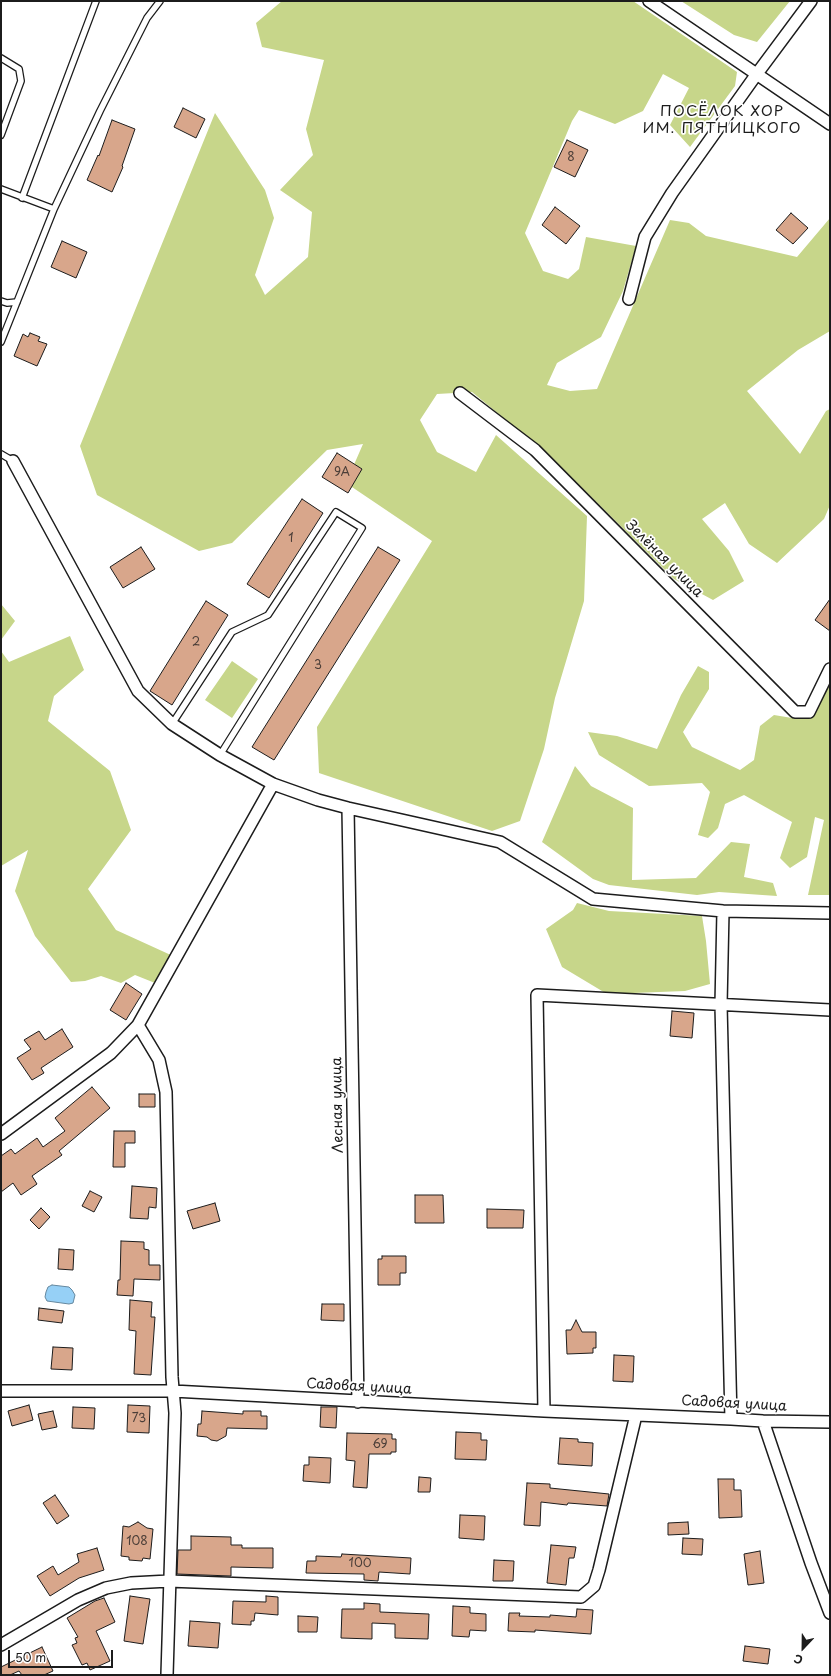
<!DOCTYPE html>
<html>
<head>
<meta charset="utf-8">
<style>
	body { margin:0 }
	#map { position:relative; width:831px; height:1676px; overflow:hidden; background:#fff; font-family:"Playpen Sans",sans-serif }
	canvas { display:block }
	.frame { position:absolute; inset:0; border:2px solid #1c1c1c; pointer-events:none }
	.north { position:absolute; left:783px; top:1628px; width:40px; height:40px; -webkit-text-stroke:3px #fff; paint-order:stroke; rotate:202deg; font-size:11px; font-weight:700; line-height:16px; text-align:center; color:#1c1c1c }
	.north::after { content:''; display:block; margin:auto; width:14px; height:18px; background:#1c1c1c; clip-path:polygon(50% 0,100% 100%,50% 72%,0 100%) }
	.scale { position:absolute; left:8px; top:1650px; width:105px; height:18px; box-sizing:border-box; border:2px solid #1c1c1c; border-top:0; padding-left:5px; font-size:12px; line-height:14px; white-space:nowrap; color:#1c1c1c; -webkit-text-stroke:3px #fff; paint-order:stroke }
</style>
</head>
<body>
<div id="map">
<canvas width="831" height="1676"></canvas>
<div class="frame"></div>
<div class="north">С</div>
<div class="scale">50 m</div>
</div>
<script>
const context = document.querySelector('canvas').getContext('2d');
context.lineJoin = 'round';
function paint(path, color) { context.fillStyle = color; context.fill(path, 'evenodd'); }
const poly = rows => new Path2D(rows.map(r => 'M' + r).join(''));
function strokePath(path, color, width, dash) { context.strokeStyle = color; context.lineWidth = width; context.lineCap = dash ? 'butt' : 'round'; context.setLineDash(dash || []); context.stroke(path); }
function drawText(font, color, halo, rows, align = 'center') {
  context.font = font + ' "Playpen Sans",sans-serif'; context.lineWidth = 3.5; context.setLineDash([]); context.textBaseline = 'middle'; context.strokeStyle = halo; context.fillStyle = color; for (const [text, x, y, turn = 0] of rows) {
    context.save(); context.translate(x, y); context.rotate((+turn || 0) * Math.PI / 180); context.textAlign = isNaN(turn) ? turn : align; if (halo) context.strokeText(text, 0, 0); context.fillText(text, 0, 0); context.restore();
  }
}
paint(poly([
	[282,1,633,1,737,72,735,86,690,147,670,125,689,88,663,74,643,111,615,124,579,110,572,121,525,233,543,271,568,279,579,269,586,237,636,246,623,291,601,337,557,363,547,385,570,391,597,389,670,220,689,223,706,236,797,257,830,218,830,331,798,350,747,391,800,454,826,411,830,409,830,505,824,519,777,563,749,544,725,503,702,519,729,551,744,581,713,600,674,579,553,459,472,392,437,394,420,420,437,452,476,472,496,435,587,516,584,601,555,698,544,749,520,821,492,831,319,773,317,727,432,541,346,483,363,444,327,450,232,543,199,551,97,495,80,446,215,113,265,190,274,218,255,275,265,295,308,257,312,212,280,190,313,155,306,129,324,60,262,47,256,23],
	[681,1,790,1,757,42,734,35],
	[1,604,15,621,1,640],
	[70,636,84,670,54,696,48,721,110,771,131,830,88,889,116,930,173,956,155,983,135,975,121,983,101,976,85,981,71,982,35,936,15,891,28,850,1,866,1,651,9,662],
	[232,661,258,679,232,718,205,700],
	[698,666,709,672,709,689,683,732,692,747,740,770,754,760,760,726,774,715,792,718,812,717,830,682,830,895,808,895,824,820,815,817,807,857,790,868,780,858,792,822,744,795,725,804,718,828,708,838,698,835,710,792,702,783,649,786,599,755,588,732,617,736,657,749,681,695],
	[575,766,591,786,633,808,632,880,696,878,731,842,750,844,744,877,773,883,777,896,719,892,697,895,609,885,593,879,542,842],
	[577,903,609,911,702,916,706,941,710,984,685,991,607,994,562,967,546,929,573,910]
]), '#c7d68a');
const water = poly([
	[52,1285,69,1287,72,1290,75,1295,73,1303,69,1304,47,1301,45,1297,46,1292,48,1287,52,1285]
]);
paint(water, '#96d0f6');
strokePath(water, '#65889f', 1);
const building = poly([
	[183,108,205,119,196,138,174,127,183,108],
	[112,120,135,129,122,166,123,167,112,192,87,180,98,155,99,156,112,120],
	[567,140,588,150,575,177,554,167,567,140],
	[555,207,580,226,566,244,542,225,555,207],
	[791,213,808,228,793,244,776,230,791,213],
	[62,241,87,252,76,278,51,267,62,241],
	[30,333,40,337,38,341,47,344,37,366,14,356,23,334,28,337,30,333],
	[337,453,362,469,348,493,322,477,337,453],
	[302,499,323,513,269,598,247,584,302,499],
	[141,547,155,569,123,588,110,567,141,547],
	[378,547,400,560,274,760,252,747,378,547],
	[830,599,830,631,815,620,830,599],
	[206,601,228,615,172,705,150,691,206,601],
	[126,983,142,994,126,1020,110,1010,126,983],
	[672,1011,694,1013,692,1038,670,1036,672,1011],
	[62,1029,73,1047,41,1068,44,1073,32,1080,17,1058,31,1049,24,1040,39,1031,45,1040,62,1029],
	[92,1087,110,1108,59,1151,62,1155,32,1176,37,1184,21,1195,13,1183,1,1192,1,1156,11,1149,15,1154,37,1138,43,1147,65,1131,55,1118,92,1087],
	[139,1094,155,1094,155,1107,139,1107,139,1094],
	[114,1131,135,1131,135,1143,125,1143,125,1167,113,1167,114,1131],
	[132,1186,157,1188,156,1208,149,1207,148,1219,130,1218,132,1186],
	[90,1191,102,1197,94,1212,82,1206,90,1191],
	[415,1195,443,1195,444,1223,415,1223,415,1195],
	[215,1203,220,1221,193,1229,187,1211,215,1203],
	[41,1208,50,1217,39,1229,30,1220,41,1208],
	[487,1209,524,1210,523,1228,487,1228,487,1209],
	[121,1241,144,1242,144,1249,149,1250,149,1265,160,1265,160,1280,134,1279,133,1296,117,1295,118,1280,120,1280,121,1241],
	[59,1249,74,1250,73,1270,58,1269,59,1249],
	[382,1256,406,1256,406,1273,400,1273,400,1285,378,1285,378,1259,382,1259,382,1256],
	[130,1300,152,1302,151,1317,155,1317,151,1375,134,1374,136,1331,129,1330,130,1300],
	[322,1304,344,1304,344,1321,321,1320,322,1304],
	[39,1308,64,1311,62,1323,38,1320,39,1308],
	[576,1320,582,1332,596,1332,596,1348,593,1348,593,1353,567,1354,566,1330,571,1330,576,1320],
	[53,1347,73,1348,72,1370,51,1369,53,1347],
	[614,1355,634,1356,633,1382,613,1381,614,1355],
	[29,1405,33,1420,12,1426,8,1411,29,1405],
	[128,1405,150,1406,149,1433,127,1432,128,1405],
	[73,1407,95,1408,94,1429,72,1428,73,1407],
	[321,1407,337,1407,336,1428,320,1427,321,1407],
	[53,1411,57,1427,42,1430,38,1414,53,1411],
	[202,1411,243,1414,243,1411,261,1411,261,1416,267,1416,267,1429,227,1428,226,1436,217,1441,211,1440,207,1437,197,1436,198,1424,201,1424,202,1411],
	[456,1432,481,1433,481,1440,487,1440,486,1460,455,1459,456,1432],
	[347,1433,392,1434,392,1439,396,1439,396,1452,391,1452,391,1454,369,1454,367,1488,353,1487,355,1461,346,1460,347,1433],
	[560,1438,578,1439,578,1442,593,1443,592,1466,558,1464,560,1438],
	[309,1457,331,1458,330,1483,303,1481,304,1465,309,1465,309,1457],
	[419,1477,431,1478,430,1492,418,1492,419,1477],
	[718,1479,734,1479,734,1490,741,1490,742,1517,719,1518,718,1479],
	[527,1483,550,1484,550,1488,609,1494,607,1506,568,1503,567,1505,541,1502,540,1526,524,1525,527,1483],
	[55,1495,69,1516,57,1524,43,1503,55,1495],
	[460,1515,485,1516,484,1540,459,1538,460,1515],
	[138,1522,147,1528,153,1529,150,1559,143,1558,142,1561,129,1560,129,1557,121,1556,123,1526,129,1527,138,1522],
	[688,1522,689,1534,668,1535,668,1523,688,1522],
	[191,1536,231,1537,231,1545,242,1545,242,1548,273,1548,273,1568,231,1567,231,1576,177,1574,178,1550,191,1550,191,1536],
	[683,1538,703,1539,702,1555,682,1554,683,1538],
	[551,1545,576,1547,574,1558,569,1558,566,1585,547,1583,551,1545],
	[97,1548,104,1570,79,1578,50,1596,37,1576,53,1566,58,1575,79,1562,77,1554,97,1548],
	[760,1551,764,1583,748,1585,744,1554,760,1551],
	[342,1554,411,1558,410,1574,379,1572,378,1581,364,1580,364,1574,306,1573,307,1561,316,1561,316,1556,341,1557,342,1554],
	[494,1560,514,1561,513,1581,493,1581,494,1560],
	[130,1596,150,1599,143,1644,124,1641,130,1596],
	[266,1596,278,1597,278,1615,255,1613,254,1621,251,1621,251,1625,232,1624,233,1601,266,1602,266,1596],
	[104,1598,115,1622,96,1631,110,1661,90,1670,87,1663,82,1665,72,1645,77,1643,75,1638,78,1637,67,1618,95,1601,104,1598],
	[364,1603,380,1604,380,1612,429,1614,428,1639,395,1638,395,1624,372,1623,372,1639,341,1638,342,1609,364,1609,364,1603],
	[453,1606,470,1607,470,1613,486,1614,486,1631,470,1630,469,1637,452,1636,453,1606],
	[577,1609,593,1610,591,1634,535,1630,535,1632,508,1631,509,1613,520,1613,519,1616,550,1617,550,1615,576,1617,577,1609],
	[298,1616,318,1617,317,1632,298,1632,298,1616],
	[190,1621,220,1623,218,1648,188,1646,190,1621],
	[745,1646,770,1649,768,1664,743,1661,745,1646],
	[42,1647,53,1671,44,1675,22,1675,19,1671,10,1675,1,1675,1,1667,42,1647]
]);
paint(building, '#d8a68b');
strokePath(building, '#1c1c1c', 1);
const service = poly([
	[1,58,19,69,21,81,1,135],
	[1,189,54,209],
	[22,198,96,1],
	[1,301,7,303,17,302],
	[1,342,54,209,100,111,147,18,160,1],
	[1,454,13,461],
	[172,724,232,632,268,615,336,512,362,528,220,755]
]);
const minor = poly([
	[649,1,830,124],
	[629,299,645,237,672,193,756,75,811,1],
	[460,393,535,450,795,712,809,712,830,669],
	[13,461,138,691,172,724,220,755,273,784,318,800,348,808,500,842,593,899,723,911,830,913],
	[348,808,358,1402],
	[723,911,721,1005,731,1419],
	[138,1025,159,1060,166,1092,172,1377,175,1413,167,1675],
	[1,1134,111,1053,138,1025,273,784],
	[1,1391,173,1391,544,1411,731,1419,763,1421,830,1422],
	[544,1411,537,995,830,1010],
	[763,1421,811,1563,830,1613],
	[1,1645,78,1600,106,1588,131,1583,169,1581,581,1597,594,1586,599,1570,636,1415]
]);
strokePath(service, '#1c1c1c', 8);
strokePath(minor, '#1c1c1c', 14);
strokePath(service, '#fff', 5.5);
strokePath(minor, '#fff', 11);
drawText('12px', '#4b3e38', null, [
	["8",571,158],
	["9А",342,473],
	["1",291,539],
	["2",196,643],
	["3",318,666],
	["73",139,1419],
	["69",380,1445],
	["108",137,1542],
	["100",360,1564]
]);
drawText('14px', '#1c1c1c', '#fff', [
	["Зелёная улица",664,559,45],
	["Лесная улица",338,1105,-91],
	["Садовая улица",359,1387,3],
	["Садовая улица",734,1404,3]
]);
context.letterSpacing = '1px';
drawText('15px', '#1c1c1c', '#fff', [
	["ПОСЁЛОК ХОР",722,112],
	["ИМ. ПЯТНИЦКОГО",722,129]
]);
context.letterSpacing = '0px';
</script>
</body>
</html>
